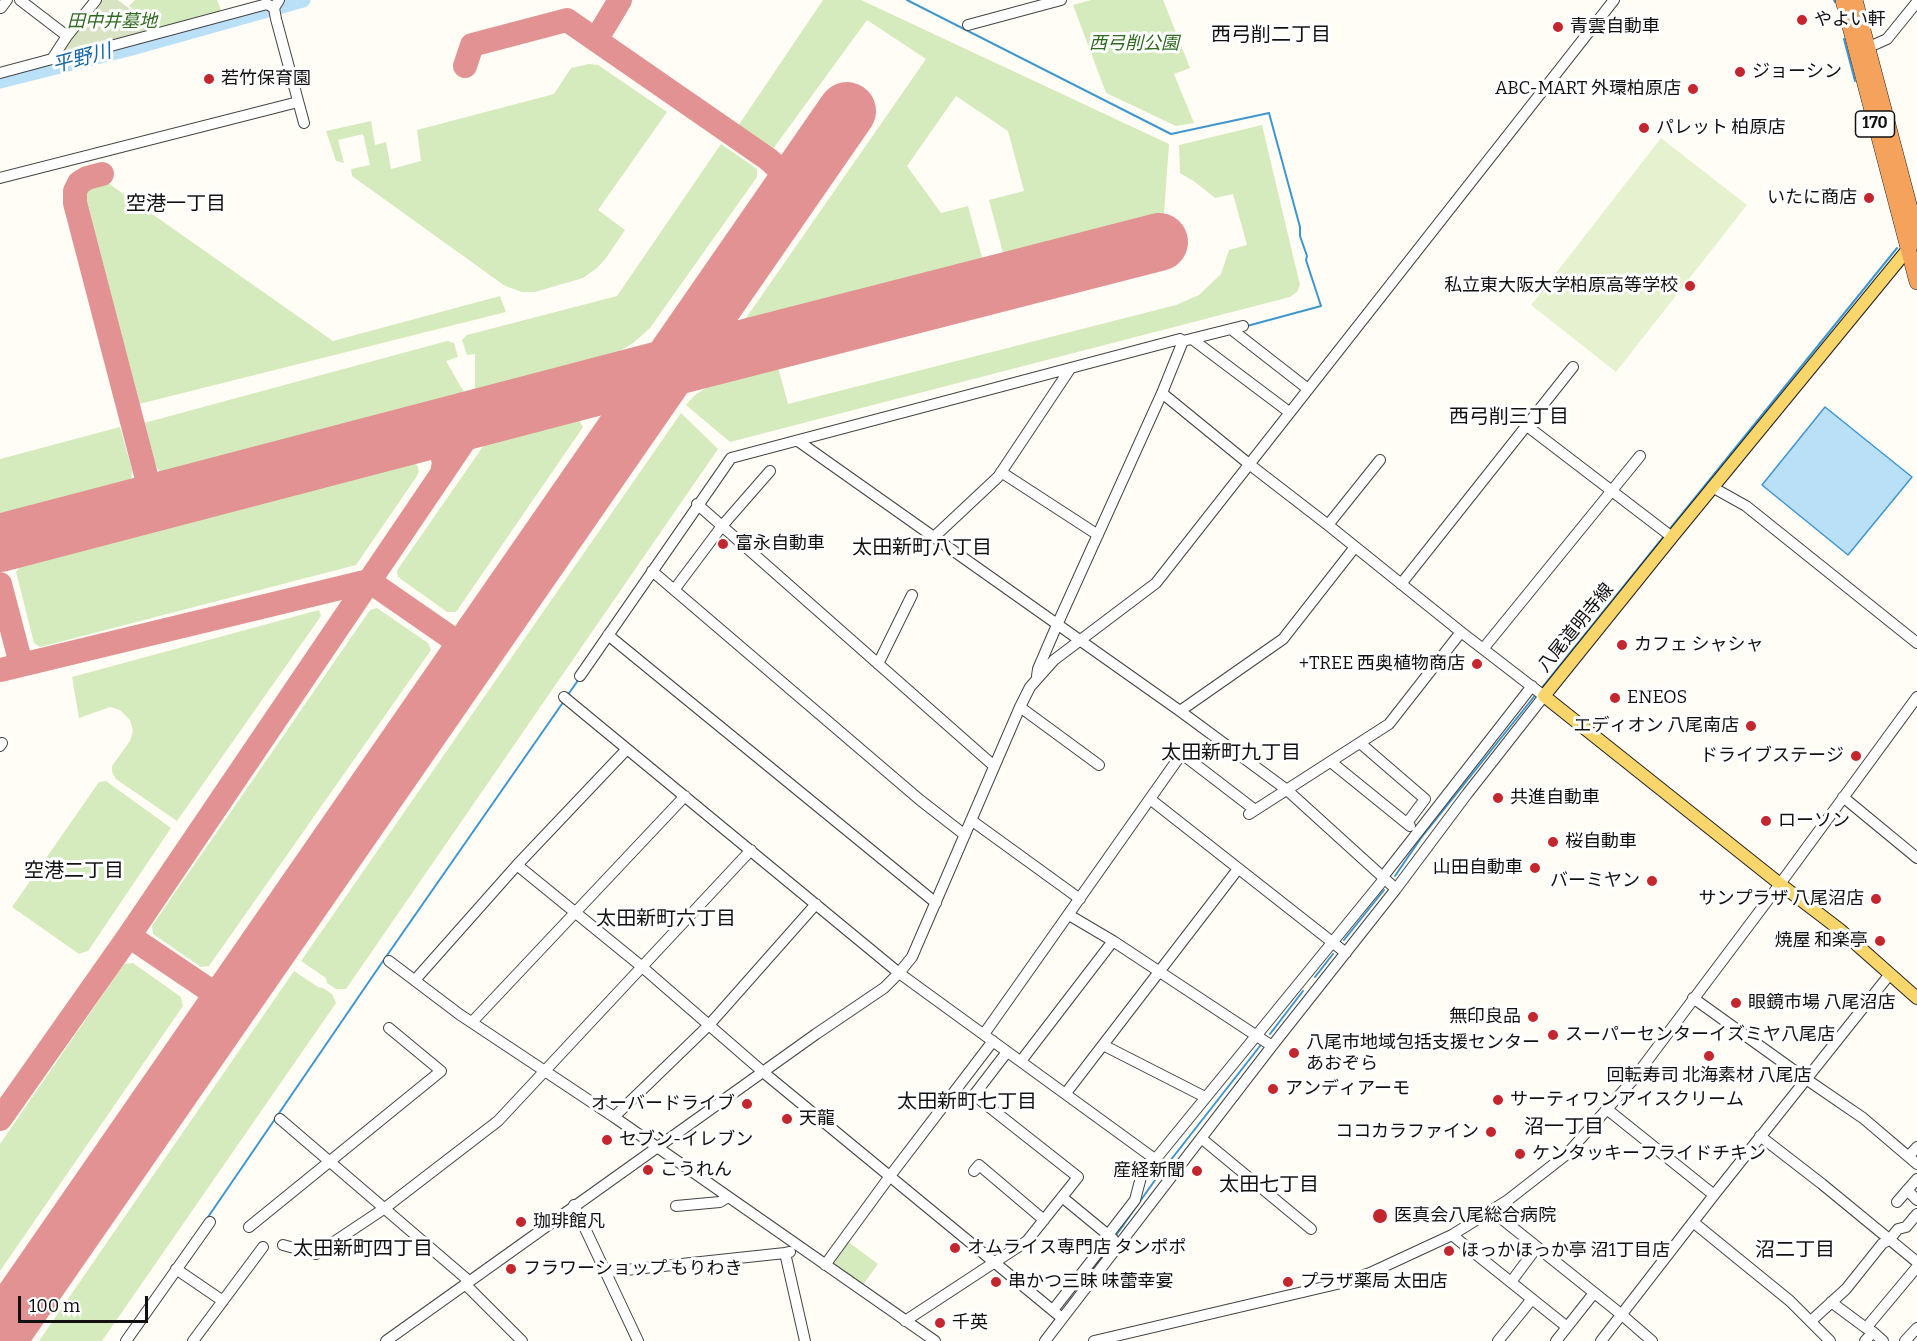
<!DOCTYPE html>
<html>
<head>
<meta charset="utf-8">
<style>
  body { margin:0 }
  #map { position:relative; width:1917px; height:1341px; overflow:hidden; background:#fffdf5; font-family:Bitter,serif }
  canvas { display:block }
  .scale { position:absolute; left:18px; top:1296px; width:130px; height:27px; box-sizing:border-box; border:3px solid #111; border-top:0; padding-left:8px; font-size:18px; line-height:21px; white-space:nowrap; color:#111; -webkit-text-stroke:4px #fff; paint-order:stroke }
</style>
</head>
<body>
<div id="map">
<canvas width="1917" height="1341"></canvas>
<div class="scale">100 m</div>
</div>
<script>
const ctx = document.querySelector('canvas').getContext('2d');
ctx.lineJoin = 'round';
function paint(path, color) {
  ctx.fillStyle = color;
  ctx.fill(path, 'evenodd');
}
function toPath(rows) {
  const path = new Path2D();
  for (const r of rows) {
    path.moveTo(r[0], r[1]);
    for (let i = 2; i < r.length; i += 2) path.lineTo(r[i], r[i + 1]);
  }
  return path;
}
function trace(path, color, width, dash) {
  ctx.strokeStyle = color;
  ctx.lineWidth = width;
  ctx.lineCap = dash ? 'butt' : 'round';
  ctx.setLineDash(dash || []);
  ctx.stroke(path);
}
function label(font, color, halo, rows, align = 'center') {
  ctx.font = font + ' Bitter,"Noto Sans JP",serif';
  ctx.lineWidth = 6;
  ctx.setLineDash([]);
  ctx.textBaseline = 'middle';
  ctx.strokeStyle = halo;
  ctx.fillStyle = color;
  for (const [text, x, y, turn = 0] of rows) {
    ctx.save();
    ctx.translate(x, y);
    ctx.rotate((+turn || 0) * Math.PI / 180);
    ctx.textAlign = isNaN(turn) ? turn : align;
    if (halo) ctx.strokeText(text, 0, 0);
    ctx.fillText(text, 0, 0);
    ctx.restore();
  }
}
const green = toPath([
  [135,0,217,0,222,13,162,29,155,26,129,6],
  [823,0,861,0,1169,144,1164,213,1003,253,989,200,1024,191,1008,131,956,96,907,166,941,213,968,206,983,261,744,321,926,59,867,20,773,149,738,126],
  [1091,0,1163,0,1190,68,1174,74,1194,123,1176,126,1106,93,1073,5],
  [589,64,598,65,667,112,598,210,625,230,606,258,597,268,583,278,535,292,522,292,505,286,352,176,351,169,370,165,363,134,338,140,344,163,336,161,326,131,371,121,375,145,386,142,391,169,421,161,417,130,554,94,571,68],
  [1262,125,1300,285,1297,292,1290,297,730,442,686,405,695,395,711,385,778,367,788,404,1176,305,1199,295,1221,274,1229,250,1247,245,1233,194,1215,198,1195,182,1180,173,1179,145],
  [721,144,757,169,757,177,650,328,633,343,615,354,475,393,475,354,467,355,462,340,467,335,617,296],
  [108,183,333,341,500,296,506,312,139,404,85,200,87,192,92,187],
  [447,341,454,343,458,357,446,361,465,394,175,473,161,474,153,461,144,423],
  [681,413,718,449,346,989,336,989,327,983,326,978,301,961],
  [579,420,583,427,579,433,456,612,447,612,398,577,397,571,400,566,484,445],
  [120,427,132,470,131,481,124,485,0,515,0,459],
  [413,463,417,465,419,471,417,476,356,565,40,647,34,643,16,572,21,565],
  [377,608,428,643,431,650,209,966,201,967,153,934,152,926,370,610],
  [319,610,321,616,177,821,116,779,112,772,112,766,130,741,133,731,130,720,120,710,110,707,79,718,72,677],
  [106,781,171,828,88,951,79,954,12,907,99,782],
  [133,963,181,997,183,1006,0,1271,0,1144,124,964],
  [294,971,318,987,323,988,332,994,336,1003,102,1341,39,1341],
  [847,1241,878,1264,863,1285,832,1262]
]);
const cemetery = toPath([
  [102,0,118,0,153,26,148,34,64,55,61,52]
]);
const pitch = toPath([
  [1661,138,1747,205,1616,372,1531,305]
]);
const water = toPath([
  [1825,407,1912,477,1848,555,1762,485,1825,407]
]);
const stream = toPath([
  [907,0,1171,134,1269,113,1300,227,1300,236,1307,256,1306,260,1321,306,1247,326],
  [1834,0,1835,2],
  [1844,39,1855,81],
  [1669,530,1897,248],
  [1541,689,1665,535],
  [567,696,579,679],
  [1395,876,1421,838,1537,693],
  [1344,940,1384,890],
  [1315,977,1333,954],
  [1270,1034,1303,991],
  [1170,1161,1260,1046],
  [206,1220,381,964,564,701],
  [1117,1234,1160,1173]
]);
const river = toPath([
  [0,81,132,48,303,0]
]);
const taxiway = toPath([
  [596,40,620,0],
  [465,66,472,45,567,20,768,159,777,167,782,178,783,203],
  [102,174,87,178,79,183,75,191,75,203,153,502],
  [413,434,432,443,441,451,444,462,442,474],
  [0,584,21,664],
  [0,670,369,581,473,653],
  [129,936,230,1004],
  [0,1119,129,936,481,416]
]);
const runway = toPath([
  [0,543,668,368,1159,242],
  [0,1335,847,111]
]);
const minor = toPath([
  [20,0,67,36],
  [279,0,274,8,276,19,304,123],
  [1,8,7,0],
  [968,25,1061,0],
  [1867,48,1887,39,1917,2],
  [52,59,67,36,96,0],
  [0,73,52,59,66,58,267,4,274,8],
  [0,178,298,102],
  [1231,329,1308,389],
  [1192,339,1289,412],
  [1527,426,1672,537],
  [798,441,1180,711,1287,790,1396,889],
  [1001,472,1098,535],
  [1712,487,1746,506,1917,643],
  [697,504,994,766],
  [1328,525,1380,460],
  [934,537,998,477,1070,369],
  [652,571,920,800,965,835],
  [1401,584,1573,367],
  [674,590,722,526,770,471],
  [608,635,936,903],
  [1483,649,1640,456],
  [878,664,912,595],
  [580,676,731,458,1180,339,1183,341,1243,326],
  [1037,676,1038,669,1057,625,1162,393,1183,341],
  [564,697,899,973,1174,1173],
  [1020,707,1099,765],
  [1180,711,1283,639,1355,547],
  [1360,743,1425,799,1407,823],
  [0,746,2,743],
  [1182,754,1255,810],
  [1331,762,1410,826],
  [1843,797,1917,858],
  [1150,799,1346,953],
  [1249,814,1389,724,1461,632],
  [971,820,1080,899],
  [517,865,641,966,763,1072,1062,1318],
  [1382,878,1532,686],
  [1069,915,1113,941,1272,1046],
  [389,961,459,1014,614,1117,935,1341],
  [415,980,517,865,627,749],
  [1693,998,1806,1079,1863,1118,1917,1164],
  [472,1022,685,796],
  [984,1034,1185,749],
  [1103,1045,1205,1097],
  [1021,1061,1113,941],
  [1066,1093,1238,869],
  [1608,1110,1714,1195],
  [614,1117,709,1025,816,904],
  [280,1119,469,1281],
  [1760,1136,1822,1184,1917,1262],
  [1201,1138,1311,1229],
  [1909,1156,1917,1147],
  [974,1171,979,1165,1044,1220],
  [1907,1190,1917,1200],
  [1062,1197,1113,1239],
  [1897,1202,1917,1179],
  [574,1205,638,1341],
  [676,1206,720,1202,728,1197],
  [1492,1211,1622,1315,1652,1341],
  [1693,1222,1790,1301,1830,1341],
  [249,1227,441,1071,389,1028],
  [1108,1235,1135,1200,1141,1177,1384,879],
  [1452,1235,1532,1299,1498,1341],
  [283,1245,316,1254,385,1208,498,1121,751,850],
  [790,1252,785,1253,805,1341],
  [825,1265,890,1176,993,1041],
  [176,1269,223,1301],
  [607,1272,785,1253],
  [1511,1282,1537,1247],
  [465,1284,522,1341],
  [1532,1299,1567,1327],
  [1831,1302,1866,1328],
  [1053,1310,1110,1237],
  [905,1321,1027,1241,1078,1177,974,1095,1007,1052],
  [1811,1321,1846,1289,1882,1244,1890,1239,1898,1229,1906,1227,1917,1214],
  [1873,1332,1883,1341],
  [126,1341,210,1222],
  [193,1341,263,1247],
  [386,1341,816,1034,884,988,899,973,912,957,1020,707,1030,687,1054,660,1156,583,1614,0],
  [1045,1341,1272,1046,1396,889,1467,794,1544,696,1461,632,1328,525,1249,464,1162,393],
  [1094,1341,1337,1284,1370,1273,1452,1235,1508,1200,1567,1154,1632,1081,1780,884,1917,697],
  [1556,1341,1594,1293],
  [1601,1341,1714,1195,1890,974],
  [1865,1341,1873,1332,1866,1328,1917,1267],
  [1905,1341,1917,1328]
]);
const major = toPath([
  [1913,243,1672,537,1544,696,1780,884,1839,929,1917,998]
]);
const highway = toPath([
  [1843,0,1917,282],
  [1855,0,1910,208,1916,242]
]);
const markers = [
  [1802,20,6,"#c4262e"],
  [1558,27,6,"#c4262e"],
  [1740,72,6,"#c4262e"],
  [209,79,6,"#c4262e"],
  [1693,89,6,"#c4262e"],
  [1644,128,6,"#c4262e"],
  [1869,198,6,"#c4262e"],
  [1690,286,6,"#c4262e"],
  [723,544,6,"#c4262e"],
  [1622,645,6,"#c4262e"],
  [1477,664,6,"#c4262e"],
  [1615,698,6,"#c4262e"],
  [1751,726,6,"#c4262e"],
  [1856,756,6,"#c4262e"],
  [1498,798,6,"#c4262e"],
  [1766,821,6,"#c4262e"],
  [1553,842,6,"#c4262e"],
  [1535,868,6,"#c4262e"],
  [1652,881,6,"#c4262e"],
  [1876,899,6,"#c4262e"],
  [1880,941,6,"#c4262e"],
  [1736,1003,6,"#c4262e"],
  [1533,1017,6,"#c4262e"],
  [1553,1035,6,"#c4262e"],
  [1294,1053,6,"#c4262e"],
  [1709,1056,6,"#c4262e"],
  [1273,1089,6,"#c4262e"],
  [1498,1100,6,"#c4262e"],
  [747,1104,6,"#c4262e"],
  [787,1119,6,"#c4262e"],
  [1491,1132,6,"#c4262e"],
  [607,1140,6,"#c4262e"],
  [1520,1154,6,"#c4262e"],
  [648,1170,6,"#c4262e"],
  [1197,1171,6,"#c4262e"],
  [1380,1216,8,"#c4262e"],
  [521,1222,6,"#c4262e"],
  [955,1248,6,"#c4262e"],
  [1449,1251,6,"#c4262e"],
  [511,1269,6,"#c4262e"],
  [996,1282,6,"#c4262e"],
  [1288,1282,6,"#c4262e"],
  [940,1323,6,"#c4262e"]
];
const shields = [
  [1875,124,39]
];
const shieldNames = [
  ["170",1875,124]
];
const poiNames = [
  ["やよい軒",1814,20],
  ["青雲自動車",1570,27],
  ["ジョーシン",1752,72],
  ["若竹保育園",221,79],
  ["ABC-MART 外環柏原店",1681,89,"right"],
  ["パレット 柏原店",1656,128],
  ["いたに商店",1857,198,"right"],
  ["私立東大阪大学柏原高等学校",1678,286,"right"],
  ["富永自動車",735,544],
  ["カフェ シャシャ",1634,645],
  ["+TREE 西奥植物商店",1465,664,"right"],
  ["ENEOS",1627,698],
  ["エディオン 八尾南店",1739,726,"right"],
  ["ドライブステージ",1844,756,"right"],
  ["共進自動車",1510,798],
  ["ローソン",1778,821],
  ["桜自動車",1565,842],
  ["山田自動車",1523,868,"right"],
  ["バーミヤン",1640,881,"right"],
  ["サンプラザ 八尾沼店",1864,899,"right"],
  ["焼屋 和楽亭",1868,941,"right"],
  ["眼鏡市場 八尾沼店",1748,1003],
  ["無印良品",1521,1017,"right"],
  ["スーパーセンターイズミヤ八尾店",1565,1035],
  ["八尾市地域包括支援センター",1306,1043],
  ["あおぞら",1306,1064],
  ["回転寿司 北海素材 八尾店",1709,1076,"center"],
  ["アンディアーモ",1285,1089],
  ["サーティワンアイスクリーム",1510,1100],
  ["オーバードライブ",735,1104,"right"],
  ["天龍",799,1119],
  ["ココカラファイン",1479,1132,"right"],
  ["セブン-イレブン",619,1140],
  ["ケンタッキーフライドチキン",1532,1154],
  ["こうれん",660,1170],
  ["産経新聞",1185,1171,"right"],
  ["医真会八尾総合病院",1394,1216],
  ["珈琲館凡",533,1222],
  ["オムライス専門店 タンポポ",967,1248],
  ["ほっかほっか亭 沼1丁目店",1461,1251],
  ["フラワーショップ もりわき",523,1269],
  ["串かつ三昧 味蕾幸宴",1008,1282],
  ["プラザ薬局 太田店",1300,1282],
  ["千英",952,1323]
];
const parkNames = [
  ["田中井墓地",112,22],
  ["西弓削公園",1134,44]
];
const streetNames = [
  ["八尾道明寺線",1576,628,-51]
];
const neighbourhoodNames = [
  ["西弓削二丁目",1271,35],
  ["空港一丁目",176,204],
  ["西弓削三丁目",1509,417],
  ["太田新町八丁目",922,548],
  ["太田新町九丁目",1231,753],
  ["空港二丁目",74,871],
  ["太田新町六丁目",666,919],
  ["太田新町七丁目",967,1102],
  ["沼一丁目",1564,1127],
  ["太田七丁目",1269,1185],
  ["太田新町四丁目",363,1249],
  ["沼二丁目",1795,1250]
];
const waterNames = [
  ["平野川",82,59,-15]
];
paint(green, '#d5ebbd');
paint(cemetery, '#d9e3c4');
paint(pitch, '#e6f2cf');
paint(water, '#b9e0f7');
trace(water, '#3f96cf', 1.5);
trace(stream, '#3f96cf', 2);
trace(river, '#b9e0f7', 15);
trace(taxiway, '#e29292', 24);
trace(runway, '#e29292', 58);
trace(minor, '#444', 12);
trace(major, '#222', 14);
trace(highway, '#222', 16);
trace(minor, '#fff', 10);
trace(major, '#f9d66b', 12);
trace(highway, '#f5a25d', 15);
for (const [x, y, r, color] of markers) {
  const dot = new Path2D();
  dot.arc(x, y, r, 0, 2 * Math.PI);
  ctx.fillStyle = color;
  ctx.fill(dot);
  trace(dot, '#fff', 2);
}
for (const [x, y, w] of shields) {
  const box = new Path2D();
  box.roundRect(x - w / 2, y - 13, w, 26, 4.5);
  ctx.fillStyle = '#fff';
  ctx.fill(box);
  trace(box, '#111', 1.5);
}
label('bold 16px', '#111', null, shieldNames);
label('18px', '#111', '#fff', poiNames, 'left');
label('italic 18px', '#2f6b1f', '#fff', parkNames);
label('18px', '#111', '#fff', streetNames);
label('20px', '#111', '#fff', neighbourhoodNames);
label('italic 20px', '#1768a6', '#fff', waterNames);
</script>
</body>
</html>
